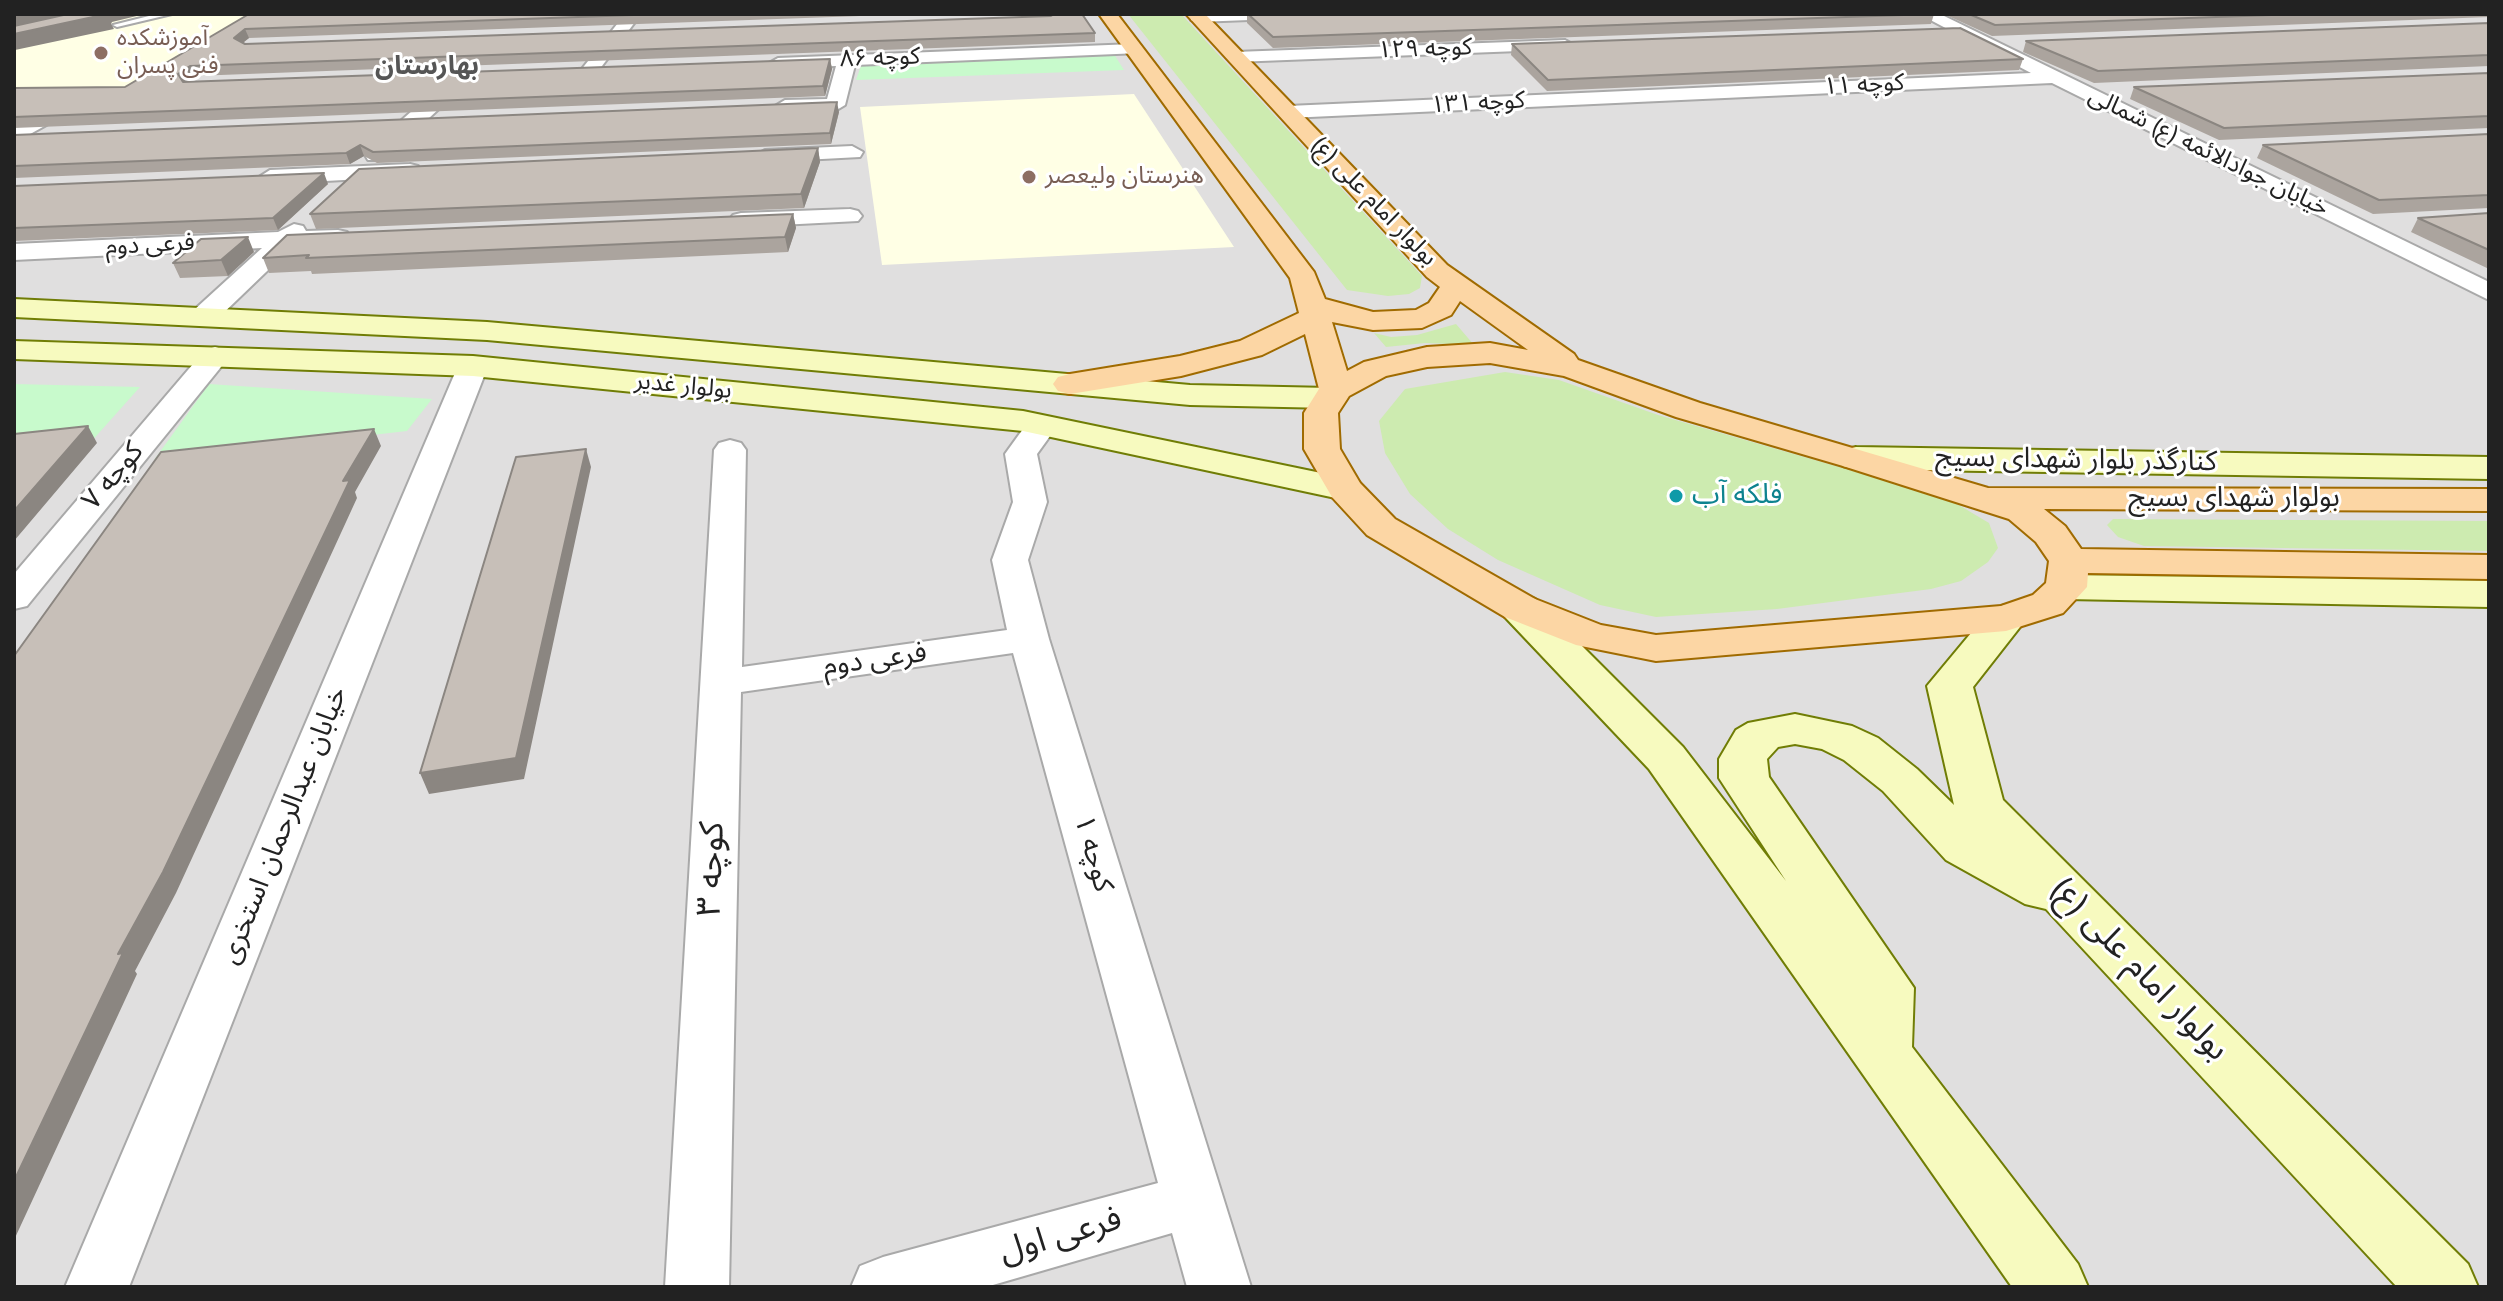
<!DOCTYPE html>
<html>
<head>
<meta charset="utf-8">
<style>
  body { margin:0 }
  #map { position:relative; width:2503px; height:1301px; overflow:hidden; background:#f2efe9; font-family:"Nunito Sans",sans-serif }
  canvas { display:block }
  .frame { position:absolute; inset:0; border:16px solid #222; pointer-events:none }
</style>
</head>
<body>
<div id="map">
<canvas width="2503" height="1301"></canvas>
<div class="frame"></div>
</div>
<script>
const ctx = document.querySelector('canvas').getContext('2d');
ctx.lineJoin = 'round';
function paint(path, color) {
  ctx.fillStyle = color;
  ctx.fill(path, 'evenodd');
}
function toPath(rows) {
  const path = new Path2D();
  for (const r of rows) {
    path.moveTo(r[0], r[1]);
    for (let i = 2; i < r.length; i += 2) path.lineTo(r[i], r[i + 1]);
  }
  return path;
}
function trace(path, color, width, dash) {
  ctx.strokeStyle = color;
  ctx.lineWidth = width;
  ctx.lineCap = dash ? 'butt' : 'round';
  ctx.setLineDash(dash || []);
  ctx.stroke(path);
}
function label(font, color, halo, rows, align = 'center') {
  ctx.font = font + ' "Nunito Sans","Noto Sans Arabic",sans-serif';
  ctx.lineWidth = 6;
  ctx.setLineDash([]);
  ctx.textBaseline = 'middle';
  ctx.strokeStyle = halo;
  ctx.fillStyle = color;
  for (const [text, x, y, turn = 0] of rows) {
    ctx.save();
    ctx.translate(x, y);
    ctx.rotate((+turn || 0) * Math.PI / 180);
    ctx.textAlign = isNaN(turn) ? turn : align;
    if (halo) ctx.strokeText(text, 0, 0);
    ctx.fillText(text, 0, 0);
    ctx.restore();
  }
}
const residential = toPath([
  [14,14,2489,14,2489,1287,14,1287]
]);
const education = toPath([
  [14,14,252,14,119,96,14,92],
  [1134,94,1234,247,882,265,860,107]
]);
const grass = toPath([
  [1128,14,1181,14,1422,276,1420,288,1409,294,1388,296,1347,290],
  [1456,324,1474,345,1425,343,1386,347,1374,333,1391,337,1417,335],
  [1505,372,1559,380,1658,415,1947,498,1989,523,1998,548,1988,562,1961,581,1931,589,1777,609,1656,617,1600,605,1498,560,1448,529,1410,494,1385,453,1379,421,1405,389],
  [2113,519,2489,521,2489,551,2144,546,2118,537,2107,525]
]);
const park = toPath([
  [1114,54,1124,70,856,80,862,63],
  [14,384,140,387,90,443,14,448],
  [209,384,432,399,407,431,154,460]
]);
const lane = toPath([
  [157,14,172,14,117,27,113,25,157,14]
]);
const street = toPath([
  [625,14,641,14,596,74,584,74,581,70,625,14],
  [1191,14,1283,14,1275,19,1197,22,1191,20,1191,14],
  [1919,14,1940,14,2489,282,2489,300,2052,83,1288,118,1278,112,1288,106,2031,73,1919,14],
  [1565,40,1574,45,1571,49,1235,62,1226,57,1235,52,1565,40],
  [1134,44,1140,45,1143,49,1140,53,855,65,845,105,835,111,785,112,775,106,785,100,827,99,836,66,778,68,769,63,778,58,1134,44],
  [465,68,474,74,472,78,384,160,368,160,365,155,368,150,458,70,465,68],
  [43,113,53,119,50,123,14,143,14,128,43,113],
  [852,146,863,152,860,157,765,162,754,156,765,150,852,146],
  [410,164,418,166,421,171,418,176,270,184,259,177,270,170,410,164],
  [850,209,858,211,862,216,858,221,741,227,733,225,729,220,733,215,741,213,850,209],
  [294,224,303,226,306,231,338,230,347,232,350,237,347,242,338,244,292,247,214,322,204,324,194,322,190,316,194,310,262,248,14,260,14,244,278,232,294,224],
  [215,347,225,350,229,356,225,362,27,606,14,609,14,574,205,350,215,347],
  [473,357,483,360,488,366,129,1287,65,1287,458,366,463,360,473,357],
  [1042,416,1053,418,1058,425,1037,454,1047,502,1028,560,1049,639,1251,1287,1187,1287,1172,1233,986,1287,851,1287,860,1266,883,1257,1158,1183,1013,653,741,692,729,1287,665,1287,714,450,719,443,730,440,741,443,746,450,742,667,1007,630,992,560,1013,502,1005,454,1031,418,1042,416]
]);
const secondary = toPath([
  [14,299,487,322,1190,385,1330,388,1342,391,1347,398,1342,405,1330,408,1190,405,487,340,14,317,14,299],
  [14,341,473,356,1023,411,1345,478,1358,481,1364,489,1358,497,1345,500,1023,431,473,376,14,359,14,341],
  [1856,447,2489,457,2489,479,1856,469,1843,466,1838,458,1843,450,1856,447],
  [2066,575,2489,581,2489,607,2066,599,2051,596,2045,587,2051,578,2066,575],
  [1520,595,1535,599,1683,747,1786,881,1719,778,1719,759,1736,730,1748,723,1795,714,1852,726,1878,738,1917,769,1954,805,1927,686,1991,609,2006,605,2021,609,2027,618,1973,687,2003,800,2468,1264,2478,1287,2397,1287,2046,909,2025,904,1946,860,1883,791,1844,760,1822,749,1795,744,1778,747,1767,759,1769,777,1914,988,1912,1047,2078,1264,2088,1287,2012,1287,1649,769,1505,617,1499,608,1505,599,1520,595]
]);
const primary = toPath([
  [1099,14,1117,14,1314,272,1325,299,1373,312,1416,310,1429,303,1440,287,1427,277,1186,14,1205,14,1447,265,1574,354,1578,360,1700,403,1988,488,2489,489,2489,511,2044,509,2065,526,2081,549,2489,555,2489,579,2088,573,2087,587,2063,613,2006,631,1656,661,1576,645,1505,617,1367,535,1332,497,1304,449,1304,413,1319,389,1305,334,1262,355,1181,376,1070,394,1058,391,1053,384,1058,377,1070,374,1180,356,1240,341,1299,313,1290,278,1099,14],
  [1460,301,1528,350,1490,343,1427,347,1364,362,1347,371,1332,322,1373,330,1422,328,1451,315,1460,301],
  [1490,363,1564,376,1676,417,1843,466,2009,519,2036,542,2049,561,2046,583,2033,595,2001,606,1656,635,1601,625,1535,599,1395,519,1360,483,1340,449,1338,413,1349,396,1386,376,1427,367,1490,363]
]);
const wall = toPath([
  [249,14,916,14,249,38,243,43,245,44,1095,33,1095,42,194,76,186,82,830,59,832,69,825,96,14,128,14,88,125,87],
  [1247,14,1934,14,1931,24,1273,48,1247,23],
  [1944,14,2489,14,2489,17,1992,36],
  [2489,23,2489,66,2094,83,2023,52,2026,41],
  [1512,44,2023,59,2019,70,1547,91,1511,55],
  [2489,73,2489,128,2219,140,2130,99,2134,87],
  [839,112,831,144,377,163,364,156,350,164,14,178,14,135],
  [2489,134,2489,208,2373,214,2257,158,2263,145],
  [818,148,820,162,804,208,316,229,310,214],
  [328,184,278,230,14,241,14,186],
  [2489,213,2489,269,2411,232,2418,218],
  [793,214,796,228,788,252,312,274,311,271,269,273,263,258],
  [254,252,228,276,180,278,173,263]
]);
const shadedWall = toPath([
  [14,14,94,14,14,30],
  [105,14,145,14,112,22,111,24,114,29,15,50,14,47,14,34],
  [245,29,249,38,237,47,234,38],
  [830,59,832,69,825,96,823,86],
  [190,66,194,76,182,84,178,74],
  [837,102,839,112,831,144,830,133],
  [360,145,364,156,350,164,346,153],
  [818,148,820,162,804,208,801,194],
  [324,173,328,184,278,230,273,218],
  [793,214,796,228,788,252,785,237],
  [248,237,254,252,228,276,221,260],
  [88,426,97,443,14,541,14,511],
  [374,429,381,446,355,492,357,498,176,893,135,971,137,974,14,1240,14,1181,118,954,343,481],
  [586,449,591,467,524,779,429,794,420,773]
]);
const building = toPath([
  [68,14,107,14,14,34,14,26,68,14],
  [249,14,661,14,245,29,234,38,245,44,1051,16,1054,14,1082,14,1095,33,190,66,178,74,183,82,830,59,823,86,14,117,14,88,125,87,249,14],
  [1248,14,1932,14,1273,37,1248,14],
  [1969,14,2299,14,1995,25,1969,14],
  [2489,23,2489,55,2098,71,2026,41,2489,23],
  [1960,28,2023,59,1548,80,1512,44,1960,28],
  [2489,73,2489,116,2224,128,2134,87,2489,73],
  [837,102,830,133,373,152,360,145,346,153,14,166,14,135,837,102],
  [2489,134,2489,195,2379,200,2263,145,2489,134],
  [818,148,801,194,310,214,359,169,818,148],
  [324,173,273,218,14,228,14,186,324,173],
  [2489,213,2489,250,2418,218,2489,213],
  [793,214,785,237,306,258,309,255,263,258,287,235,793,214],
  [248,237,221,260,173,263,201,239,248,237],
  [88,426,14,511,14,434,88,426],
  [374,429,343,481,350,480,163,872,118,954,123,953,14,1181,14,656,161,452,374,429],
  [586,449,516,758,420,773,516,457,586,449]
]);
const markers = [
  [101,53,8,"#8d6e63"],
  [1029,177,8,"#8d6e63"],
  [1676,496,8,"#0f9aa8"]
];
const farEducationnames = [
  ["آموزشکده",117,39],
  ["فنی پسران",117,67],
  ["هنرستان ولیعصر",1045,177]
];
const farStreetnames = [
  ["کوچه ۱۲۹",1425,50,-2],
  ["کوچه ۸۶",880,59,-2],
  ["کوچه ۱۱",1864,86,-3],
  ["کوچه ۱۳۱",1478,104,-3],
  ["خیابان جوادالائمه (ع) شمالی",2208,153,26],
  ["بولوار امام علی (ع)",1373,202,46],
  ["فرعی دوم",150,246,-3],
  ["بولوار غدیر",683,387,6]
];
const farNeighbourhoodnames = [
  ["بهارستان",427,68]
];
const streetNames = [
  ["کنارگذر بلوار شهدای بسیج",2076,461,1],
  ["کوچه ۷",114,477,-50],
  ["بولوار شهدای بسیج",2234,499],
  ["فرعی دوم",875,661,-8],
  ["خیابان عبدالرحمان استخری",285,826,-68],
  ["کوچه ۱",1092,854,74]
];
const cultureNames = [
  ["فلکه آب",1692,496]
];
const nearStreetnames = [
  ["کوچه ۳",713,869,-88],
  ["بولوار امام علی (ع)",2138,970,46],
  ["فرعی اول",1061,1237,-16]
];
paint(residential, '#e0dfdf');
paint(education, '#ffffe5');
paint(grass, '#cdebb0');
paint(park, '#c8facc');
trace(lane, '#a9a9a9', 4);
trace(street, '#a9a9a9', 4);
trace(secondary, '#707d05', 4);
trace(primary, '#a06b00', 4);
paint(lane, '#fff');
paint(street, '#fff');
paint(secondary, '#f7fabf');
paint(primary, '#fcd6a4');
paint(wall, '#aba49e');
paint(shadedWall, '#8b8681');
paint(building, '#c7bfb8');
trace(building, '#8b8681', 2);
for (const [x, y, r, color] of markers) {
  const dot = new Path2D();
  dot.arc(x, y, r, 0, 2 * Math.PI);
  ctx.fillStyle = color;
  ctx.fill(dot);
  trace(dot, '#fff', 3);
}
label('24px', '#785e54', '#fff', farEducationnames, 'left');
label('24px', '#222', '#fff', farStreetnames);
label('bold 26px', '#555', '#fff', farNeighbourhoodnames);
label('28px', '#222', '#fff', streetNames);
label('28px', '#0d838f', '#fff', cultureNames, 'left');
label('34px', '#222', '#fff', nearStreetnames);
</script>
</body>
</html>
